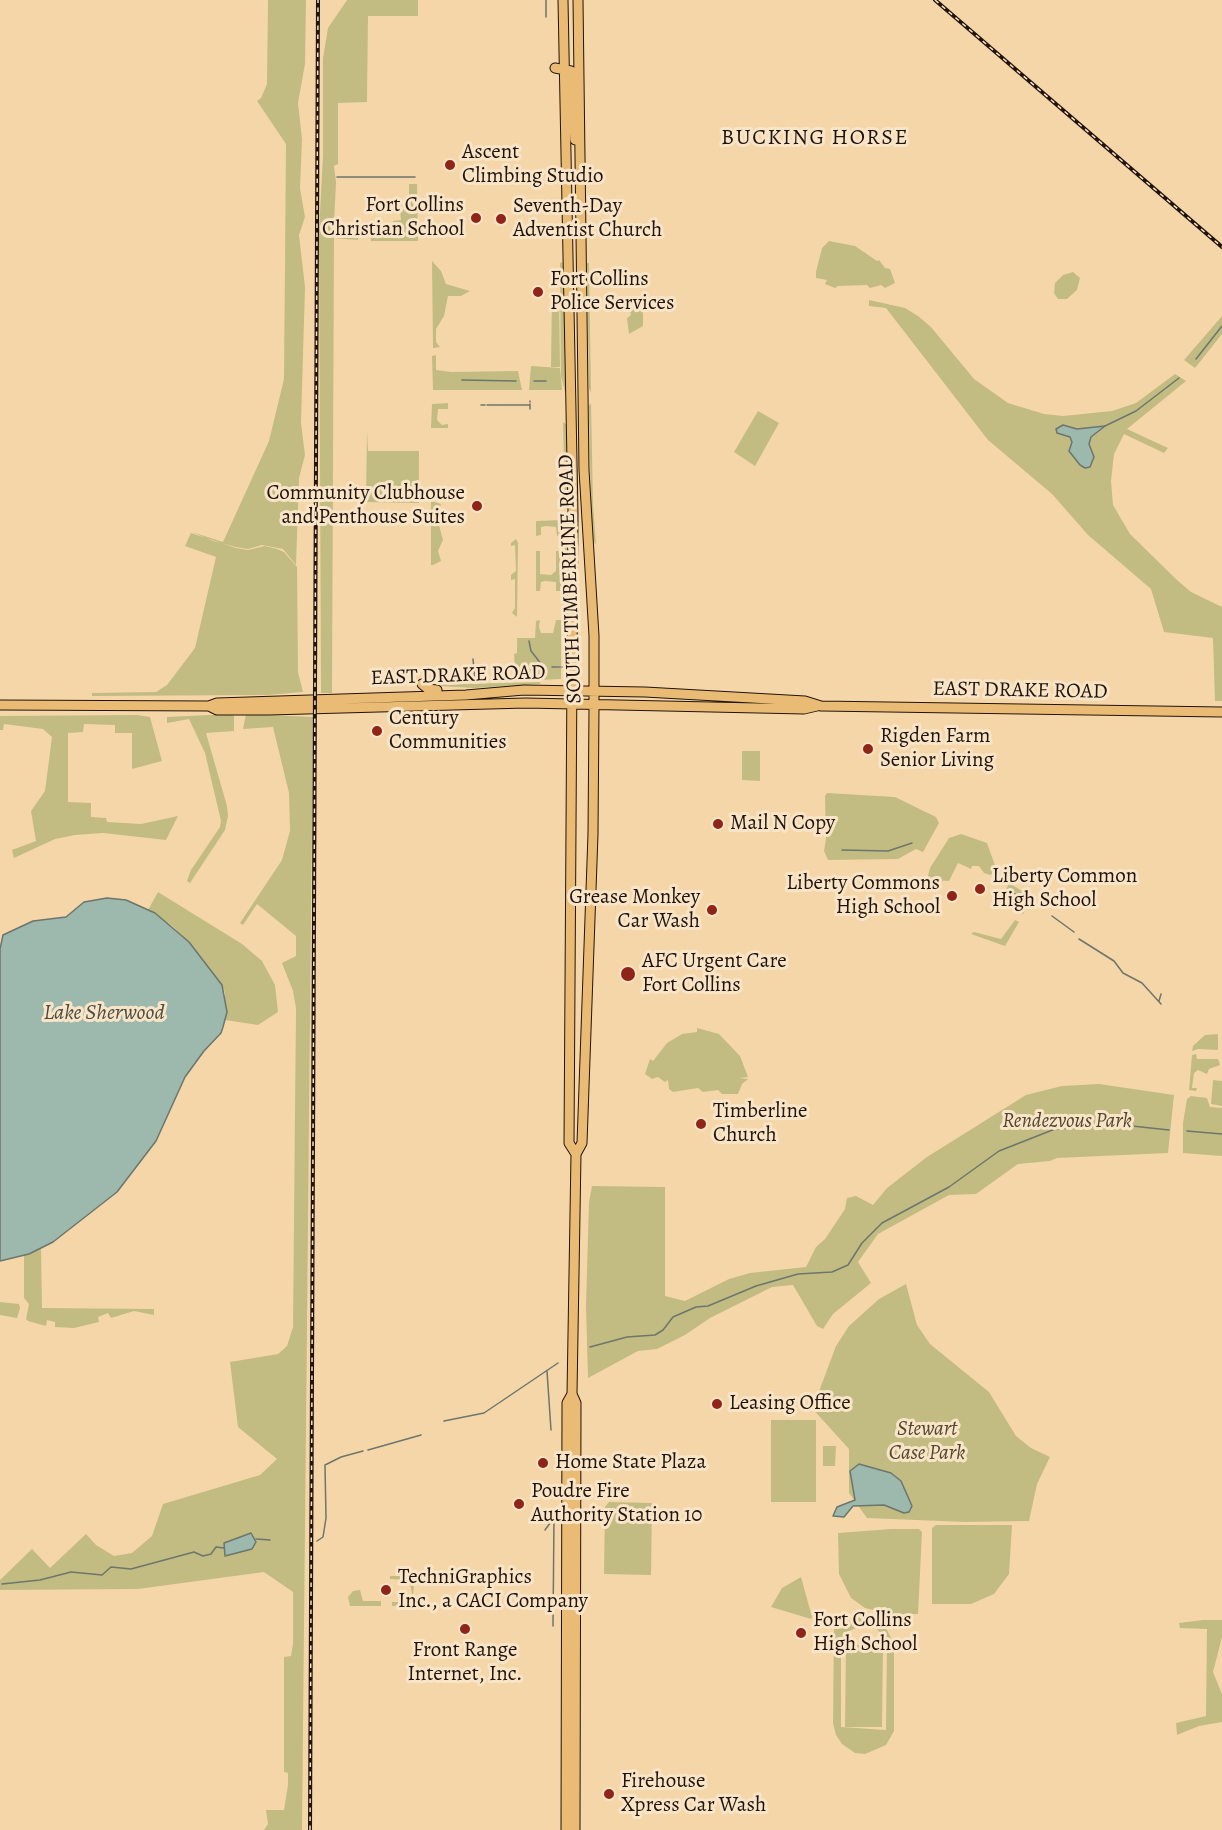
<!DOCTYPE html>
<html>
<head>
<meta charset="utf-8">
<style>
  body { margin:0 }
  canvas { display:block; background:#f5d6a8 }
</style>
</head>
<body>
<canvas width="1222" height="1830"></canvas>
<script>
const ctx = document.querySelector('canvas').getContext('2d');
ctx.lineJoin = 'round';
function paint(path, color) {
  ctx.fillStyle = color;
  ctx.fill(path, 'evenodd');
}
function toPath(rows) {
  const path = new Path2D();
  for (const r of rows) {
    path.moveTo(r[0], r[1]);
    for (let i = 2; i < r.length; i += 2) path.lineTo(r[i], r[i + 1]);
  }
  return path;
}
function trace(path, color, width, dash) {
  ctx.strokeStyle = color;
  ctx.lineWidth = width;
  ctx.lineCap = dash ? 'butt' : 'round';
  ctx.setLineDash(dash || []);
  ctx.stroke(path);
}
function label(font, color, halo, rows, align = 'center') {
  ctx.font = font + ' Alegreya,serif';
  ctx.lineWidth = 6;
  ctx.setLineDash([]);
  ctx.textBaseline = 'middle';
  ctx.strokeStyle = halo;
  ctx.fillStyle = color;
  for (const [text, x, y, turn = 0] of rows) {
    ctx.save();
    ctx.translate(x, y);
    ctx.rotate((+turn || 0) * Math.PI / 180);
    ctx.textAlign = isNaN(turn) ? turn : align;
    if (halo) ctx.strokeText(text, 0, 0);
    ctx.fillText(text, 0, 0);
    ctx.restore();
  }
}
const green = toPath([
  [268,0,306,0,305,64,298,103,302,139,300,188,305,217,299,235,305,287,301,423,305,455,299,478,296,565,283,549,262,545,248,549,236,547,213,541,192,532,223,542,269,441,284,379,286,144,257,101,261,98,267,84],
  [347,0,418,0,418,16,368,16,367,102,338,103,338,164,334,166,336,182,334,223,355,224,355,219,358,219,358,240,334,238,332,693,321,693,319,231,323,156,323,58,328,28],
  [409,184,417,184,418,241,371,241,370,226,373,226,374,234,393,234,393,221,401,220,400,210,409,208],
  [829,241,855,246,877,261,879,260,885,268,890,269,895,283,885,288,881,285,870,288,867,285,838,286,835,288,825,284,827,280,816,278,816,272,822,248],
  [432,261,441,271,446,284,470,291,461,296,448,296,444,316,436,329,436,342,440,347,433,348],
  [564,262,567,390,565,392,561,376,560,263],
  [587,263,589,263,591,393,589,388],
  [1073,272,1080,278,1077,290,1067,299,1058,299,1054,293,1055,283,1063,275],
  [552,294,559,295,560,367,551,367],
  [869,300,905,308,918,316,931,327,974,379,1008,403,1044,414,1063,416,1112,411,1136,403,1175,374,1186,381,1127,429,1168,448,1164,453,1124,434,1114,454,1111,481,1113,505,1130,534,1177,580,1191,592,1222,607,1222,701,1215,701,1213,638,1164,632,1151,589,1088,535,1052,494,988,440,886,308,869,306],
  [638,307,643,307,643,326,629,334,627,318,631,315,630,311],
  [1222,316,1222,334,1195,368,1184,360],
  [436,355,436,370,451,372,518,371,522,390,433,390,432,356],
  [531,366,560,368,562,390,529,390],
  [448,403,448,409,438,409,437,420,442,425,448,424,448,428,431,428,432,404],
  [591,403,593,504,596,545,593,540,591,509,589,406],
  [758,411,779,423,755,466,734,452],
  [563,422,568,426,569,504,565,508],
  [367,430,368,451,419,451,419,503,366,502],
  [431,501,441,504,437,518,443,540,438,551,441,561,433,565,431,565,431,514,434,511,431,511],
  [565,515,569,518,563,665,565,564],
  [562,520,563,536,557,536,556,527,546,526,541,527,541,535,536,536,536,521],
  [191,533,236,548,248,550,265,546,277,549,284,552,297,567,298,672,303,692,267,695,92,696,92,693,156,692,167,685,195,648,216,557,185,546],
  [516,539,518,543,517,617,512,613,515,608,515,579,511,580,511,575,516,571,515,545,511,546,511,543],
  [536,551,540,551,540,574,551,575,556,571,556,551,563,551,563,563,559,564,563,565,562,591,556,591,556,582,545,581,541,582,540,591,536,591],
  [540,620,539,627,541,633,553,633,556,620,561,620,561,666,552,667,561,668,561,679,516,681,514,654,517,653,517,638,535,638,536,621],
  [540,682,540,684,474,688,439,686,433,689,428,685],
  [230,714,234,716,234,731,206,733,227,806,228,816,225,830,190,883,187,881,191,870,220,827,221,821,205,753,189,719,167,723,167,717],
  [246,714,313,717,302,1830,264,1830,268,1824,266,1810,284,1810,288,1785,288,1773,284,1772,284,1657,291,1656,293,1644,293,1592,264,1572,138,1589,0,1590,0,1580,32,1549,50,1568,86,1534,96,1545,114,1556,132,1553,152,1536,163,1504,260,1475,277,1459,238,1427,230,1362,278,1354,287,1346,293,1327,296,1008,293,991,282,963,296,956,296,936,257,904,243,925,240,923,282,860,290,831,289,793,273,727,243,729],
  [137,715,150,717,162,761,132,769,132,733,115,733,115,725,84,724,83,732,68,733,68,802,91,803,91,817,106,818,107,822,141,824,178,816,166,840,103,833,75,835,55,839,14,858,12,850,36,841,31,811,45,791,52,737,43,729,4,724,3,730,0,730,0,716],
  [742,751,760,751,760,781,742,780],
  [827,793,895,797,936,817,939,823,923,852,916,849,898,859,828,860,824,851,826,839,825,796],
  [961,834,987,843,997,871,990,875,984,873,979,866,972,866,971,869,958,863,949,881,927,880,930,868,949,838],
  [1009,883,1032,897,1023,914,1004,904,1003,896],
  [158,892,242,944,262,961,275,985,278,1012,258,1025,225,1020,225,993,222,985,189,942,172,926,148,910],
  [1015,920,1019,922,1005,946,971,934,974,932,1001,939],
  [697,1028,719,1034,740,1056,748,1077,739,1078,748,1079,742,1084,738,1094,722,1094,718,1090,703,1092,698,1088,673,1092,669,1089,668,1080,665,1082,658,1077,652,1079,645,1074,650,1059,653,1061,667,1043,682,1034,697,1032],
  [1218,1034,1218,1050,1198,1049,1192,1051,1193,1046,1205,1035],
  [1196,1054,1197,1059,1218,1059,1220,1065,1209,1069,1207,1074,1198,1070,1194,1073,1192,1088,1197,1088,1196,1091,1189,1090,1192,1055],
  [1213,1080,1222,1081,1222,1106,1211,1104],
  [1099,1084,1174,1095,1168,1153,1057,1158,1050,1161,1018,1164,976,1194,949,1195,878,1234,858,1262,871,1283,833,1314,823,1329,817,1326,793,1285,772,1287,710,1318,685,1335,657,1349,638,1351,588,1378,586,1306,589,1202,592,1186,665,1187,665,1296,685,1301,729,1279,750,1273,806,1267,816,1247,825,1239,845,1209,847,1198,856,1196,873,1205,887,1188,927,1157,1026,1095,1062,1086],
  [1191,1096,1207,1098,1210,1107,1222,1108,1222,1156,1183,1153,1183,1123,1187,1099],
  [41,1248,42,1308,154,1309,154,1315,134,1311,111,1318,108,1313,98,1317,99,1322,74,1328,55,1327,55,1322,47,1320,46,1326,28,1321,26,1319,29,1304,24,1298,24,1255],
  [906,1284,917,1325,930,1344,989,1392,1016,1436,1031,1448,1050,1457,1037,1484,1029,1521,965,1522,867,1518,849,1493,849,1449,810,1406,815,1402,836,1346,849,1326,879,1299],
  [0,1302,19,1304,20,1308,17,1318,0,1315],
  [771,1420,816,1420,816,1502,771,1502],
  [823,1446,836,1446,835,1466,823,1466],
  [609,1502,652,1503,651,1575,604,1574,605,1507],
  [936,1525,1012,1525,1009,1574,994,1594,971,1604,932,1604,932,1528],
  [891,1529,919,1529,922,1532,918,1614,889,1614,865,1608,851,1598,839,1574,838,1533],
  [390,1576,415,1576,412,1604,392,1606,392,1602,409,1602,412,1593,409,1580,390,1579],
  [801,1577,812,1617,811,1619,771,1607,782,1588],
  [360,1590,363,1601,381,1601,381,1606,350,1606,348,1597,353,1591],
  [859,1618,870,1619,885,1626,894,1644,894,1731,886,1745,865,1754,855,1753,842,1744,836,1735,833,1723,834,1626,840,1626,841,1629],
  [863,1625,878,1630,887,1643,886,1730,841,1727,841,1645,847,1632],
  [1203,1620,1222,1620,1222,1637,1213,1672,1222,1694,1222,1722,1199,1726,1177,1735,1176,1723,1206,1716,1207,1629,1180,1628,1179,1623],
  [846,1645,883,1645,882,1727,845,1727]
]);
const water = toPath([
  [1063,425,1077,429,1105,426,1091,437,1089,444,1094,457,1090,467,1085,468,1080,465,1069,451,1072,442,1070,437,1057,433,1056,429,1063,425],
  [1008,891,1024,898,1025,907,1019,909,1009,904,1006,898,1008,891],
  [107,898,126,900,155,913,189,942,222,985,227,1012,223,1027,221,1033,204,1051,185,1077,156,1141,117,1192,53,1242,29,1254,0,1261,0,949,3,935,33,921,66,917,84,902,107,898],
  [859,1464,891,1473,901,1481,912,1506,909,1512,904,1513,884,1505,853,1506,844,1517,833,1516,837,1507,855,1500,850,1471,859,1464],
  [251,1533,256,1542,252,1549,225,1556,224,1543,251,1533]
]);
const stream = toPath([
  [546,0,546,17],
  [337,177,415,177],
  [1196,359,1222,326],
  [462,380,516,381],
  [534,381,546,381],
  [530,401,530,402],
  [530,404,530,409],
  [481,405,485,405],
  [487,405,498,405],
  [499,405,530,405],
  [1105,426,1136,411,1179,378],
  [529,641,531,651,542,665],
  [473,659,475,680,486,680],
  [552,667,561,667],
  [563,667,565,667],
  [491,679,499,679],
  [505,679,513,678],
  [449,681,458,681],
  [464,681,475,680],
  [842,850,888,851,912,843],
  [1052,916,1074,932],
  [1079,939,1114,961,1123,973,1142,983,1161,1004],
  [1159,1001,1161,994],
  [1187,1131,1222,1134],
  [590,1347,627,1337,655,1335,663,1330,673,1317,696,1307,708,1306,756,1286,798,1274,832,1272,848,1265,862,1243,882,1223,949,1187,999,1151,1055,1129,1123,1125,1169,1130],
  [547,1371,551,1430],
  [444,1421,484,1413,558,1363],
  [368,1450,421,1435],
  [545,1530,553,1519],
  [256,1539,270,1540],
  [317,1541,323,1537,326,1518,325,1465,341,1457,363,1451],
  [2,1584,40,1580,71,1572,102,1575,111,1567,131,1569,194,1552,203,1556,211,1554,216,1547,224,1548],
  [553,1626,554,1517]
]);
const major = toPath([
  [563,0,573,512,569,1143,576,1154],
  [555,68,571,71,575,140],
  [422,684,428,689,437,690],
  [0,705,209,706,217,703,466,695,524,690,645,692,805,701,821,706,1222,712],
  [209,706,217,710,269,710,526,703,804,709,817,706],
  [566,1830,567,1403,572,1394],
  [575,1830,576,1403,572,1394,576,1154,582,1143,593,834,594,707,594,636,584,470,578,0]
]);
const rail = toPath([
  [935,0,1222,247],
  [310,1830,318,0]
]);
const markers = [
  [450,165,6,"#8f2418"],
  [476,218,6,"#8f2418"],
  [501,219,6,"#8f2418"],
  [538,292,6,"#8f2418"],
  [477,506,6,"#8f2418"],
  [377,731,6,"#8f2418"],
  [868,749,6,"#8f2418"],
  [718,824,6,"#8f2418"],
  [980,889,6,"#8f2418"],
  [952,896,6,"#8f2418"],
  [712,910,6,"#8f2418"],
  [628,974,8,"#8f2418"],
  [701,1124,6,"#8f2418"],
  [717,1404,6,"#8f2418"],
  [543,1463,6,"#8f2418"],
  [519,1504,6,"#8f2418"],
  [386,1590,6,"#8f2418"],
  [465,1629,6,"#8f2418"],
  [801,1633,6,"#8f2418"],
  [609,1794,6,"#8f2418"]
];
const poiNames = [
  ["Ascent",462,153],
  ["Climbing Studio",462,177],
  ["Fort Collins",464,206,"right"],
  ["Christian School",464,230,"right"],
  ["Seventh-Day",513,207],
  ["Adventist Church",513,231],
  ["Fort Collins",550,280],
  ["Police Services",550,304],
  ["Community Clubhouse",465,494,"right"],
  ["and Penthouse Suites",465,518,"right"],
  ["Century",389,719],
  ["Communities",389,743],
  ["Rigden Farm",880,737],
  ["Senior Living",880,761],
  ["Mail N Copy",730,824],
  ["Liberty Common",992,877],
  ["High School",992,901],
  ["Liberty Commons",940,884,"right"],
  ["High School",940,908,"right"],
  ["Grease Monkey",700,898,"right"],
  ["Car Wash",700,922,"right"],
  ["AFC Urgent Care",642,962],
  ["Fort Collins",642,986],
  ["Timberline",713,1112],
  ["Church",713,1136],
  ["Leasing Office",729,1404],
  ["Home State Plaza",555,1463],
  ["Poudre Fire",531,1492],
  ["Authority Station 10",531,1516],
  ["TechniGraphics",398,1578],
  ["Inc., a CACI Company",398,1602],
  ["Fort Collins",813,1621],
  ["High School",813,1645],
  ["Front Range",465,1651,"center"],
  ["Internet, Inc.",465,1675,"center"],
  ["Firehouse",621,1782],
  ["Xpress Car Wash",621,1806]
];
const streetNames = [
  ["SOUTH TIMBERLINE ROAD",571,579,-92],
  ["EAST DRAKE ROAD",458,676,-2],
  ["EAST DRAKE ROAD",1020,691,1]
];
const parkNames = [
  ["Rendezvous Park",1067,1122],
  ["Stewart",927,1430],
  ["Case Park",927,1454]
];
const neighbourhoodNames = [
  ["BUCKING HORSE",815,139]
];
const waterNames = [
  ["Lake Sherwood",104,1014]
];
paint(green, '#c2bc83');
paint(water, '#9db8ad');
trace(water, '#6c766d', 1.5);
trace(stream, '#6c766d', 1.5);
trace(major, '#22140c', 11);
trace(major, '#eabb74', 9);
trace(rail, '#22140c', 4);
trace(rail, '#f8e4c6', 1.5, [4.5]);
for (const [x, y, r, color] of markers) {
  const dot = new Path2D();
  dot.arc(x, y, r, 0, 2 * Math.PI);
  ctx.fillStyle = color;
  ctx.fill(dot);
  trace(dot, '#f8e4c6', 2);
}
label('21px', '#22140c', '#f8e4c6', poiNames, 'left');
label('21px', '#22140c', '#f8e4c6', streetNames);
label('italic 21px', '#524630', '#f8e4c6', parkNames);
ctx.letterSpacing = '1.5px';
label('22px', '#22140c', '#f8e4c6', neighbourhoodNames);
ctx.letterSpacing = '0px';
label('italic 22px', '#4d4d44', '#f8e4c6', waterNames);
</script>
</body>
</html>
